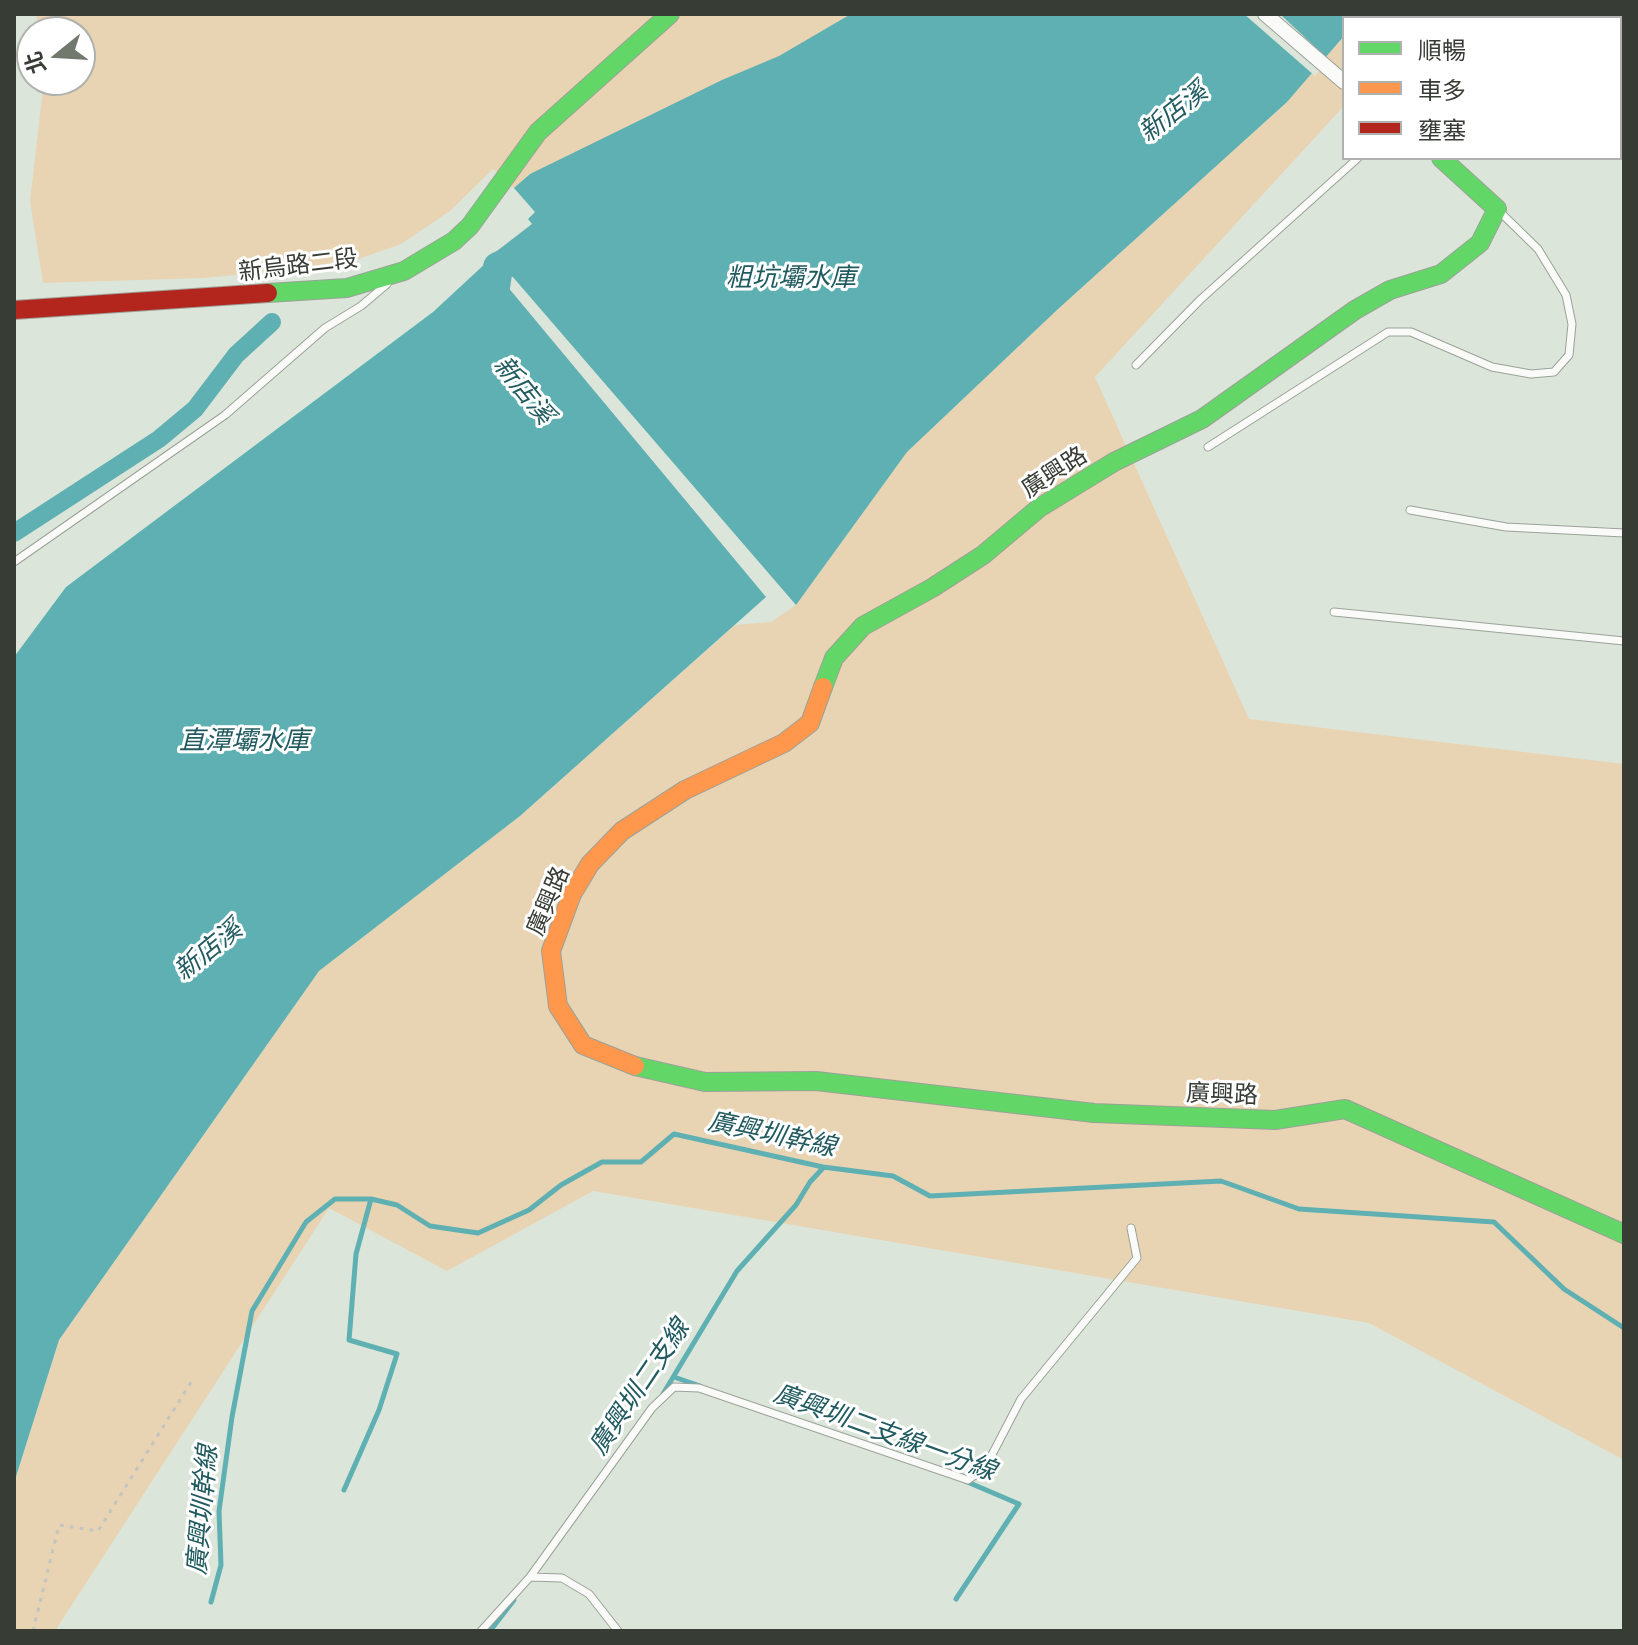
<!DOCTYPE html>
<html>
<head>
<meta charset="utf-8">
<style>
  body { margin:0 }
  #map { position:relative; width:1638px; height:1645px; overflow:hidden; background:#dce5d9; font-family:Commissioner,"Noto Sans TC",sans-serif }
  canvas { display:block }
  .frame { position:absolute; inset:0; border:16px solid #373d34; pointer-events:none }
  .legend { position:absolute; left:1342px; top:16px; width:280px; height:144px; box-sizing:border-box; background:#fff; border:2px solid #afb1ae; margin:0; padding:10px 14px; list-style:none; font-size:24px; color:#373d34 }
  .legend li { display:flex; align-items:center; gap:16px; height:40px }
  .legend b { width:40px; border:2px solid #afb1ae }
  .north { position:absolute; left:16px; top:16px; width:80px; height:80px; box-sizing:border-box; background:#fff; border:2px solid #afb1ae; border-radius:50%; rotate:252deg; font-size:22px; font-weight:700; line-height:32px; text-align:center; color:#373d34 }
  .north::after { content:''; display:block; margin:auto; width:28px; height:36px; background:#71786e; clip-path:polygon(50% 0,100% 100%,50% 72%,0 100%) }
</style>
</head>
<body>
<div id="map">
<canvas width="1638" height="1645"></canvas>
<div class="frame"></div>
<ul class="legend">
<li><b style="height:10px;background:#63d668"></b>順暢</li>
<li><b style="height:10px;background:#ff974d"></b>車多</li>
<li><b style="height:10px;background:#b3261e"></b>壅塞</li>
</ul>
<div class="north">北</div>
</div>
<script>
const ctx = document.querySelector('canvas').getContext('2d');
ctx.lineJoin = 'round';
function paint(path, color) {
  ctx.fillStyle = color;
  ctx.fill(path, 'evenodd');
}
function toPath(rows) {
  const path = new Path2D();
  for (const r of rows) {
    path.moveTo(r[0], r[1]);
    for (let i = 2; i < r.length; i += 2) path.lineTo(r[i], r[i + 1]);
  }
  return path;
}
function trace(path, color, width, dash) {
  ctx.strokeStyle = color;
  ctx.lineWidth = width;
  ctx.lineCap = dash ? 'butt' : 'round';
  ctx.setLineDash(dash || []);
  ctx.stroke(path);
}
function label(font, color, halo, rows, align = 'center') {
  ctx.font = font + ' Commissioner,"Noto Sans TC",sans-serif';
  ctx.lineWidth = 6;
  ctx.setLineDash([]);
  ctx.textBaseline = 'middle';
  ctx.strokeStyle = halo;
  ctx.fillStyle = color;
  for (const [text, x, y, turn = 0] of rows) {
    ctx.save();
    ctx.translate(x, y);
    ctx.rotate((+turn || 0) * Math.PI / 180);
    ctx.textAlign = isNaN(turn) ? turn : align;
    if (halo) ctx.strokeText(text, 0, 0);
    ctx.fillText(text, 0, 0);
    ctx.restore();
  }
}
const green = toPath([
  [36,14,1196,14,530,174,514,188,493,169,450,211,401,244,339,266,202,278,43,283,30,201,44,80,80,80,80,32,39,32],
  [1344,36,1344,106,1095,377,1249,719,1624,764,1624,1460,1369,1323,593,1191,447,1271,329,1208,55,1631,14,1631,14,1483,59,1340,319,971,520,816,735,625,771,622,796,605,907,452,1057,310,1287,102]
]);
const water = toPath([
  [851,14,1365,14,1361,18,1344,18,1344,36,1287,102,1057,310,907,452,796,605,493,254,532,224,528,219,535,212,514,188,530,174,722,80,779,56],
  [487,262,766,597,520,816,319,971,59,1340,14,1483,14,657,66,587,433,312]
]);
const pier = toPath([
  [1244,14,1280,14,1329,60,1315,76]
]);
const stream = toPath([
  [674,1377,700,1386],
  [663,1394,737,1271,796,1205,810,1182,823,1168],
  [344,1490,379,1410,397,1354,349,1340,356,1254,371,1199],
  [956,1599,1019,1504,965,1481],
  [211,1602,221,1565,219,1511,232,1417,252,1311,306,1222,335,1199,371,1199,397,1205,430,1226,478,1233,529,1210,561,1185,602,1162,641,1162,674,1134,823,1167,893,1176,930,1196,1221,1181,1299,1209,1494,1222,1564,1289,1624,1328],
  [490,1631,514,1600]
]);
const canal = toPath([
  [14,533,159,439,195,409,236,355,272,322]
]);
const river = toPath([
  [491,314,498,267,538,248]
]);
const building = toPath([
  [1469,14,1520,14,1521,15,1517,18,1464,18,1469,14]
]);
const path = toPath([
  [33,1631,59,1525,98,1531,193,1379]
]);
const lane = toPath([
  [1136,365,1201,299,1358,158],
  [1208,447,1388,332,1411,332,1492,367,1531,374,1554,372,1569,355,1572,324,1566,295,1538,249,1499,211],
  [1410,510,1506,527,1624,533],
  [14,562,225,415,325,328,361,306,387,284],
  [1334,612,1624,641],
  [530,1577,652,1408,674,1387,699,1388,968,1480,985,1468,1021,1399,1137,1258,1131,1228],
  [481,1631,530,1577,562,1578,589,1594,618,1631]
]);
const street = toPath([
  [1265,14,1344,82],
  [1536,18,1540,14]
]);
const fast = toPath([
  [268,293,347,288,404,271,454,241,470,226,538,132,670,14],
  [823,687,834,658,863,626,932,588,983,555,1039,508,1114,462,1202,419,1355,310,1390,290,1441,274,1480,243,1497,209,1441,158],
  [635,1066,705,1082,816,1081,1094,1113,1275,1120,1345,1109,1624,1234]
]);
const slow = toPath([
  [635,1066,583,1045,558,1006,551,951,572,894,590,864,622,831,685,790,784,743,810,723,823,687]
]);
const jam = toPath([
  [14,310,268,293]
]);
const streetNames = [
  ["新烏路二段",298,265,-7],
  ["廣興路",1054,472,-33],
  ["廣興路",548,901,-67],
  ["廣興路",1222,1094,2]
];
const waterNames = [
  ["新店溪",1173,112,-38],
  ["粗坑壩水庫",791,277],
  ["新店溪",524,390,51],
  ["直潭壩水庫",244,740],
  ["新店溪",208,950,-39],
  ["廣興圳幹線",772,1134,12],
  ["廣興圳二支線",639,1387,-56],
  ["廣興圳二支線一分線",885,1432,20],
  ["廣興圳幹線",202,1510,-85]
];
paint(green, '#e8d4b3');
paint(water, '#5fb0b2');
paint(pier, '#dce5d9');
trace(stream, '#5fb0b2', 5);
trace(canal, '#5fb0b2', 18);
trace(river, '#5fb0b2', 30);
paint(building, '#c9cdc3');
trace(building, '#b1b5aa', 2);
trace(lane, '#9ba299', 9);
trace(street, '#9ba299', 16);
trace(fast, '#9ba299', 20);
trace(slow, '#9ba299', 20);
trace(jam, '#9ba299', 20);
trace(path, '#c2c5c0', 3, [4, 6]);
trace(lane, '#fafbf9', 7);
trace(street, '#fafbf9', 14);
trace(fast, '#63d668', 18);
trace(slow, '#ff974d', 18);
trace(jam, '#b3261e', 18);
label('24px', '#373d34', '#fff', streetNames);
label('italic 26px', '#215b60', '#fff', waterNames);
</script>
</body>
</html>
